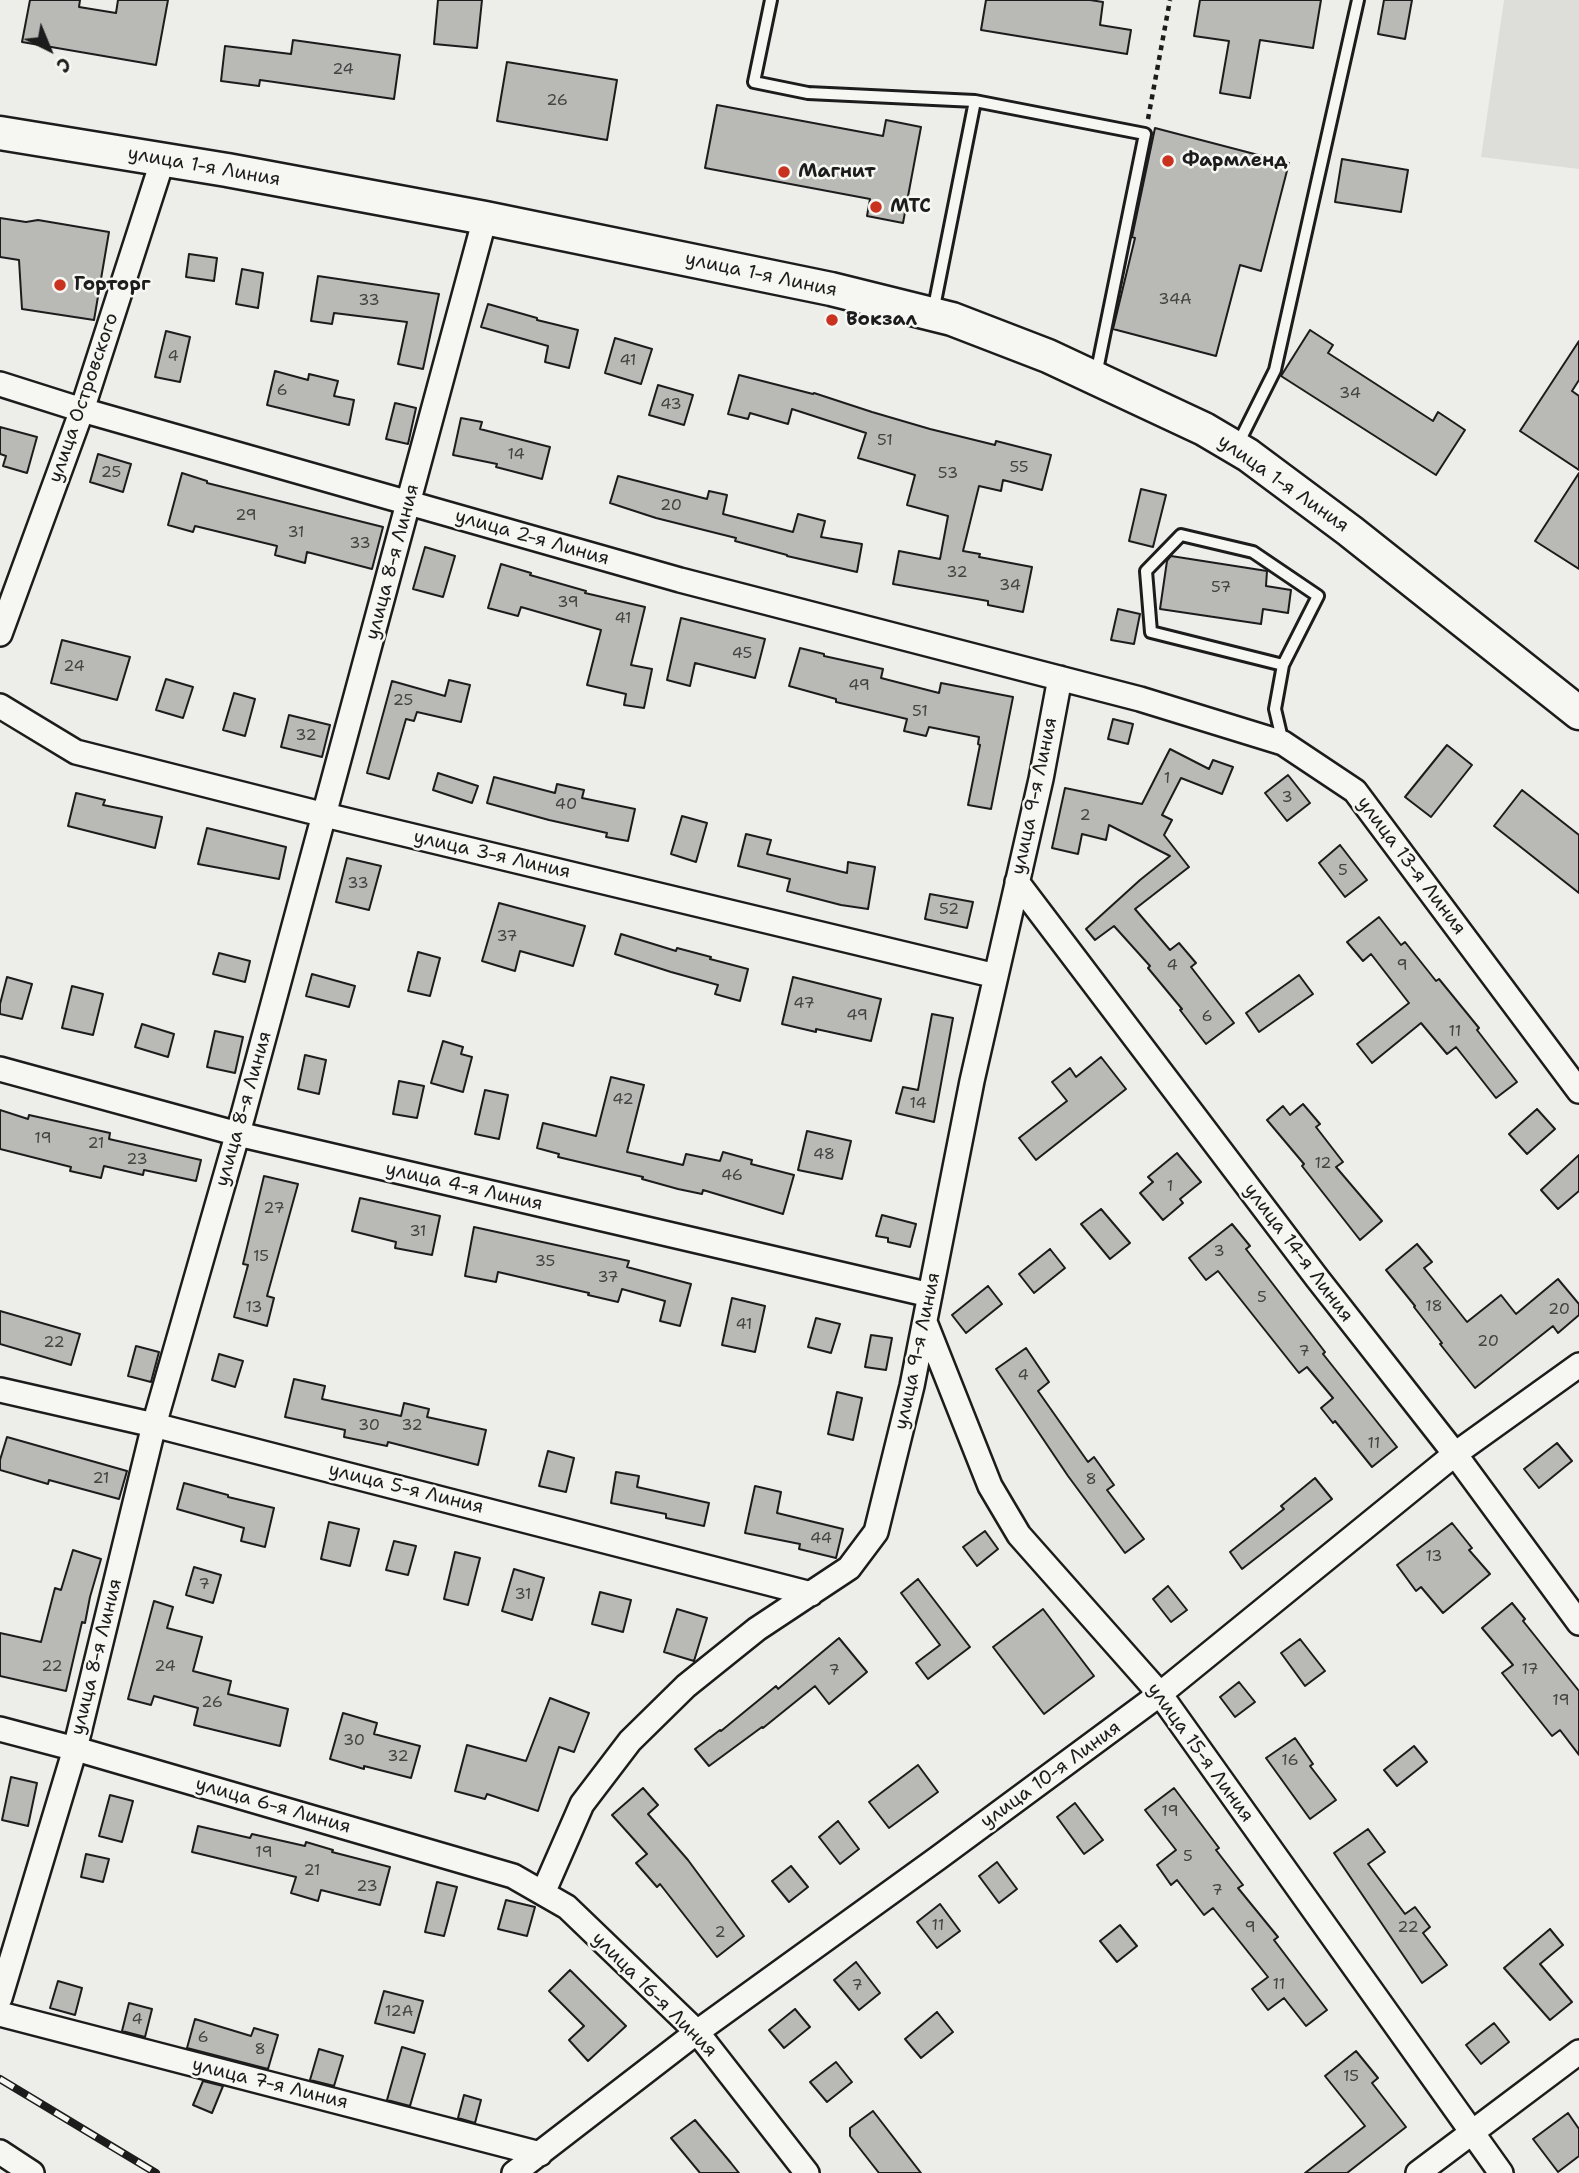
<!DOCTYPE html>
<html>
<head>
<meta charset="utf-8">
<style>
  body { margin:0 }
  #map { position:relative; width:1579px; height:2173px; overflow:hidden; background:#edede9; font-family:"Shantell Sans",sans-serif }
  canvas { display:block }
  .north { position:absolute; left:14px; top:14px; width:70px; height:70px; -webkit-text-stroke:5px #f6f6f2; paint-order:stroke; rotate:137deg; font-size:19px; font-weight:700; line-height:28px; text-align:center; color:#1c1c1c }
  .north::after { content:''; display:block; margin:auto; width:24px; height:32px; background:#1c1c1c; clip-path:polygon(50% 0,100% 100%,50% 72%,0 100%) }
</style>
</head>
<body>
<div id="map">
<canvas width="1579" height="2173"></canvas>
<div class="north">С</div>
</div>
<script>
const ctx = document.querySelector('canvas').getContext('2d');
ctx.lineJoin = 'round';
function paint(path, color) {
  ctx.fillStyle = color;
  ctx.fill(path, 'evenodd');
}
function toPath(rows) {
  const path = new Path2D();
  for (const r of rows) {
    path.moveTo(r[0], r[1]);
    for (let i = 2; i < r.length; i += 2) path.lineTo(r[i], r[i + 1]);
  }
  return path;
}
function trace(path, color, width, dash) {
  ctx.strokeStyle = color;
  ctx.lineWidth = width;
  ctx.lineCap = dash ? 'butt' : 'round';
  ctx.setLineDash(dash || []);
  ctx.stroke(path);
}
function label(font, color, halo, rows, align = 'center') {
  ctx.font = font + ' "Shantell Sans",sans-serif';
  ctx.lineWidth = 5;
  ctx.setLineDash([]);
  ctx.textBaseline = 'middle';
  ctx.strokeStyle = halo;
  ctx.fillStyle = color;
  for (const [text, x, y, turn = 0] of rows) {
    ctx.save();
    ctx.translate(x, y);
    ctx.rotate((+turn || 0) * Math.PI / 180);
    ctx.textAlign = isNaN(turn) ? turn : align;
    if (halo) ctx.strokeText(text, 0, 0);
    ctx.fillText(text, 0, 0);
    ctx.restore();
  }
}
const built = toPath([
  [1504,0,1579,0,1579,169,1481,157]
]);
const building = toPath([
  [30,0,80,0,79,7,116,13,118,0,168,0,156,65,22,42,30,0],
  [438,0,482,0,477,48,434,44,438,0],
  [986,0,1090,0,1103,2,1100,25,1131,30,1127,54,981,30,986,0],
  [1200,0,1321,0,1313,48,1260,40,1250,98,1220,93,1229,41,1194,36,1200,0],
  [1384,0,1412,0,1405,39,1378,34,1384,0],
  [293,40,400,55,394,99,260,80,259,86,221,81,225,46,291,54,293,40],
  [507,62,617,80,607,140,497,121,507,62],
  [717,105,883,136,886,120,921,127,903,223,867,216,870,199,705,168,717,105],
  [1155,128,1289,163,1261,271,1240,265,1216,356,1113,329,1135,238,1132,237,1155,128],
  [1342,159,1408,170,1401,212,1335,202,1342,159],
  [0,218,26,222,38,220,109,232,94,320,22,309,19,260,0,257,0,218],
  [189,254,217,258,214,281,186,277,189,254],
  [242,269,263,273,258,308,236,304,242,269],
  [318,276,439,294,423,369,398,364,407,322,334,313,332,324,311,321,318,276],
  [488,304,537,318,537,320,578,330,569,368,545,362,548,346,481,327,488,304],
  [1310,330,1333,345,1328,353,1433,421,1438,412,1465,430,1436,475,1281,376,1310,330],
  [166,331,190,337,180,382,155,377,166,331],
  [615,338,652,349,641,384,605,373,615,338],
  [1579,341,1579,380,1572,391,1579,396,1579,470,1520,431,1579,341],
  [275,371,308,380,309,374,338,381,334,396,354,400,349,425,267,405,275,371],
  [739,375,813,394,814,393,872,412,930,429,995,445,996,441,1051,455,1042,490,1003,480,1001,491,979,486,963,551,980,554,979,557,1032,567,1023,612,988,605,988,601,893,584,899,551,940,559,948,516,907,505,915,475,858,458,866,433,792,409,788,424,750,413,748,419,728,414,739,375],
  [658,385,693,395,684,425,649,415,658,385],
  [395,403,416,408,408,444,386,439,395,403],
  [461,418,482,422,480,429,550,447,542,479,496,467,497,464,453,455,461,418],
  [0,427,37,437,27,473,3,466,6,456,0,454,0,427],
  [98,454,131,464,123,492,90,482,98,454],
  [182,473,207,481,207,483,383,527,372,569,307,552,305,563,275,555,277,546,195,526,193,532,168,525,182,473],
  [1579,473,1579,569,1535,541,1579,473],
  [618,476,707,499,709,491,727,495,723,514,793,532,798,514,825,521,821,537,862,544,857,572,787,556,787,555,735,541,736,538,656,518,610,503,618,476],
  [1141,489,1166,495,1153,547,1129,541,1141,489],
  [425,547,455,556,443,597,413,589,425,547],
  [1171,556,1267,571,1266,586,1291,590,1288,613,1263,609,1261,624,1160,609,1167,561,1171,556],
  [501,564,531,573,530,575,586,591,585,593,645,607,631,665,652,669,644,708,624,705,626,694,587,685,601,630,521,607,518,616,488,608,501,564],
  [1118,609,1140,614,1134,644,1111,640,1118,609],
  [681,618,765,639,755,678,695,663,690,686,667,680,681,618],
  [62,640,130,657,117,700,51,683,62,640],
  [800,648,824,654,824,656,883,669,881,678,939,693,941,683,1013,697,991,809,968,805,980,745,978,744,979,737,929,727,926,736,904,731,907,719,836,702,836,699,789,686,800,648],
  [166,679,193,687,183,718,156,710,166,679],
  [449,680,470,685,461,722,417,712,414,721,406,719,389,779,367,773,392,681,445,696,449,680],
  [234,693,255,699,245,736,223,730,234,693],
  [289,715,330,725,322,757,281,747,289,715],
  [1113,719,1133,724,1128,744,1108,739,1113,719],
  [1447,745,1472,765,1431,817,1405,797,1447,745],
  [1170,749,1209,769,1213,760,1233,767,1222,794,1181,778,1162,815,1172,820,1164,835,1189,867,1135,909,1170,950,1179,943,1196,963,1191,967,1234,1023,1206,1044,1180,1010,1182,1009,1148,968,1150,966,1114,926,1095,940,1086,929,1140,880,1170,856,1109,825,1106,840,1082,834,1078,854,1052,848,1065,788,1142,804,1170,749],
  [438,773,478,786,472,803,433,790,438,773],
  [1288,775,1310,803,1287,821,1265,793,1288,775],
  [494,777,555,793,557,784,584,790,582,798,635,809,628,841,606,837,607,833,549,820,487,803,494,777],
  [1522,790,1579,835,1579,893,1494,826,1522,790],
  [76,793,105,800,103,805,162,817,155,848,68,826,76,793],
  [682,816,707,823,696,862,671,854,682,816],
  [207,828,286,847,279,879,198,864,207,828],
  [746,834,771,840,767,854,847,873,848,862,875,867,868,909,841,905,787,891,790,879,738,866,746,834],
  [1340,845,1367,880,1345,897,1319,863,1340,845],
  [347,858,381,866,369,910,336,902,347,858],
  [930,894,973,902,967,928,925,919,930,894],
  [499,903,585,926,573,966,520,951,515,971,482,961,499,903],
  [1379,917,1401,945,1405,942,1436,981,1439,979,1479,1028,1477,1030,1517,1082,1496,1098,1456,1047,1447,1054,1421,1023,1372,1063,1357,1044,1409,1003,1371,954,1363,961,1347,942,1379,917],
  [621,934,676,951,677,948,711,957,710,959,748,969,740,1001,715,994,718,985,671,972,615,954,621,934],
  [418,952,440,958,430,996,408,991,418,952],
  [219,953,250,961,245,982,213,974,219,953],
  [312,974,355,986,349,1007,306,996,312,974],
  [1299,975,1313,994,1259,1032,1246,1013,1299,975],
  [7,977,32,984,22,1019,0,1014,0,1004,7,977],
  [793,977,881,999,871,1041,816,1029,816,1032,782,1024,793,977],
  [72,986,103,994,93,1035,62,1028,72,986],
  [932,1014,953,1018,934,1122,896,1113,903,1087,918,1090,932,1014],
  [142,1024,174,1034,168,1057,135,1047,142,1024],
  [215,1031,243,1037,235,1073,207,1067,215,1031],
  [443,1041,463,1047,461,1054,472,1057,463,1092,431,1083,443,1041],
  [305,1055,326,1060,319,1094,298,1089,305,1055],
  [1101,1057,1126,1089,1036,1160,1019,1138,1067,1101,1052,1082,1070,1068,1076,1077,1101,1057],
  [611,1077,644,1085,627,1152,683,1165,686,1154,720,1161,723,1152,752,1160,751,1164,794,1175,783,1214,703,1190,702,1194,678,1189,642,1179,643,1177,558,1157,559,1154,537,1148,543,1123,596,1136,611,1077],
  [399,1081,424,1086,417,1118,393,1114,399,1081],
  [485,1090,508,1095,499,1139,475,1134,485,1090],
  [1303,1104,1320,1124,1316,1127,1343,1162,1336,1167,1382,1221,1360,1240,1302,1166,1304,1164,1267,1120,1283,1106,1290,1115,1303,1104],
  [1537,1109,1555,1129,1527,1154,1509,1134,1537,1109],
  [0,1110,28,1119,29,1115,110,1133,109,1139,201,1160,196,1181,144,1170,143,1175,104,1166,101,1178,70,1171,71,1167,0,1149,0,1110],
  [807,1131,851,1141,842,1179,798,1170,807,1131],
  [1177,1153,1201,1182,1180,1199,1183,1203,1163,1220,1140,1193,1153,1182,1148,1177,1177,1153],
  [1579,1155,1579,1191,1558,1209,1541,1190,1579,1155],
  [264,1176,298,1184,267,1296,274,1298,267,1326,234,1317,248,1265,243,1264,264,1176],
  [360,1198,440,1216,432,1255,395,1248,396,1242,352,1231,360,1198],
  [1101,1209,1130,1243,1110,1259,1081,1224,1101,1209],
  [882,1215,916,1224,910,1247,888,1242,888,1238,876,1236,882,1215],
  [1232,1224,1250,1246,1246,1249,1325,1352,1323,1354,1397,1447,1372,1467,1335,1421,1333,1423,1321,1408,1333,1398,1307,1367,1299,1373,1218,1271,1206,1280,1189,1258,1232,1224],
  [474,1227,629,1261,627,1267,691,1284,680,1326,660,1321,665,1301,622,1289,618,1302,588,1295,589,1293,498,1272,496,1282,465,1276,474,1227],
  [1417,1244,1432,1262,1424,1268,1467,1322,1501,1295,1516,1314,1558,1279,1579,1304,1579,1315,1558,1333,1553,1326,1475,1388,1440,1344,1442,1343,1414,1307,1415,1306,1386,1270,1417,1244],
  [1050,1249,1065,1268,1034,1293,1019,1274,1050,1249],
  [988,1286,1002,1304,966,1333,952,1315,988,1286],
  [732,1298,765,1306,755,1352,722,1345,732,1298],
  [0,1311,80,1334,71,1365,0,1344,0,1311],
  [816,1318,840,1324,831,1353,808,1347,816,1318],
  [871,1335,892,1338,886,1370,865,1367,871,1335],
  [136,1346,159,1352,151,1382,128,1376,136,1346],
  [1026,1348,1049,1382,1038,1391,1088,1462,1094,1457,1114,1485,1107,1490,1144,1539,1125,1553,1068,1476,996,1369,1026,1348],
  [219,1354,243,1361,235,1387,212,1380,219,1354],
  [294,1379,325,1386,322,1399,401,1416,404,1403,429,1409,427,1417,486,1430,478,1465,388,1442,387,1446,344,1437,345,1430,285,1417,294,1379],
  [837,1392,862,1398,853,1440,828,1434,837,1392],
  [7,1437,127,1471,119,1499,49,1480,48,1484,0,1470,0,1460,7,1437],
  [1557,1443,1572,1461,1539,1488,1524,1469,1557,1443],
  [548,1451,574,1458,566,1492,539,1486,548,1451],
  [616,1472,639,1476,637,1487,709,1503,704,1526,666,1518,666,1514,611,1503,616,1472],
  [1315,1478,1332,1499,1242,1569,1230,1552,1284,1509,1281,1506,1315,1478],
  [184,1483,228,1495,228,1497,274,1508,265,1547,241,1541,244,1528,177,1509,184,1483],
  [755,1486,781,1492,777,1513,843,1529,836,1558,799,1549,800,1544,745,1533,755,1486],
  [329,1522,359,1529,350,1566,321,1559,329,1522],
  [1452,1523,1472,1548,1469,1550,1490,1574,1443,1613,1421,1587,1416,1591,1397,1565,1452,1523],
  [985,1531,998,1549,977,1566,963,1547,985,1531],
  [394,1541,416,1546,408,1575,386,1570,394,1541],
  [73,1550,101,1559,90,1597,85,1623,82,1622,66,1691,0,1676,0,1633,41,1642,55,1588,61,1590,73,1550],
  [455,1552,480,1558,468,1605,444,1599,455,1552],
  [194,1567,221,1575,213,1603,186,1595,194,1567],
  [514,1569,544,1578,532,1620,502,1611,514,1569],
  [918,1579,970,1647,928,1679,916,1663,940,1645,901,1593,918,1579],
  [1168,1586,1187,1610,1171,1622,1153,1599,1168,1586],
  [600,1592,631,1600,623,1632,592,1624,600,1592],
  [154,1601,173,1607,167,1628,202,1637,193,1671,231,1681,228,1694,288,1709,280,1746,194,1725,198,1708,154,1696,151,1705,128,1699,154,1601],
  [1512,1603,1525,1619,1523,1621,1579,1691,1579,1755,1560,1730,1552,1736,1502,1673,1513,1665,1482,1628,1512,1603],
  [677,1609,707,1618,694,1661,664,1652,677,1609],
  [1043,1609,1094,1676,1044,1714,993,1647,1043,1609],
  [839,1638,867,1672,829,1704,815,1686,763,1728,762,1727,709,1766,695,1749,720,1730,721,1731,776,1686,778,1689,839,1638],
  [1300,1639,1325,1671,1305,1686,1281,1653,1300,1639],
  [1239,1682,1255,1702,1235,1717,1220,1697,1239,1682],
  [550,1698,589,1713,574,1752,559,1747,538,1811,487,1794,485,1799,455,1791,467,1745,526,1761,550,1698],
  [343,1713,377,1723,374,1734,420,1746,411,1778,364,1766,364,1769,330,1759,343,1713],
  [1295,1738,1313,1764,1310,1766,1336,1800,1310,1819,1266,1758,1295,1738],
  [1414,1746,1427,1762,1397,1786,1384,1770,1414,1746],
  [918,1765,938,1792,889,1828,869,1802,918,1765],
  [11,1777,37,1783,28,1826,2,1820,11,1777],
  [643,1788,658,1805,648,1814,688,1860,744,1936,717,1957,660,1884,657,1887,636,1863,647,1854,612,1815,643,1788],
  [1174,1788,1219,1848,1216,1850,1243,1885,1238,1888,1278,1937,1274,1940,1327,2010,1306,2026,1284,1998,1268,2010,1252,1989,1268,1977,1213,1908,1204,1915,1177,1880,1171,1885,1157,1865,1176,1850,1145,1810,1174,1788],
  [110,1795,133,1801,122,1842,99,1836,110,1795],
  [1075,1803,1103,1840,1084,1854,1057,1817,1075,1803],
  [838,1821,859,1849,840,1864,819,1837,838,1821],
  [198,1826,250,1838,252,1834,305,1846,306,1842,333,1850,332,1852,390,1867,380,1905,321,1890,318,1901,291,1893,296,1877,192,1852,198,1826],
  [1368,1829,1385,1852,1368,1864,1405,1914,1415,1907,1430,1927,1423,1933,1447,1965,1422,1983,1334,1853,1368,1829],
  [86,1854,109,1859,103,1882,81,1877,86,1854],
  [997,1862,1017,1889,999,1903,979,1876,997,1862],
  [791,1866,808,1887,789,1902,772,1881,791,1866],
  [437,1882,457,1887,444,1936,425,1932,437,1882],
  [506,1900,535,1907,527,1936,498,1929,506,1900],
  [940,1904,960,1931,937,1948,917,1922,940,1904],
  [1120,1925,1137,1946,1117,1962,1100,1941,1120,1925],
  [1550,1929,1563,1945,1540,1964,1572,2002,1550,2020,1504,1968,1550,1929],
  [856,1962,880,1993,859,2010,834,1980,856,1962],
  [570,1970,626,2026,588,2061,569,2040,584,2026,549,1991,570,1970],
  [58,1981,82,1988,75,2015,50,2008,58,1981],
  [384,1991,423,2001,414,2033,375,2023,384,1991],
  [129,2003,152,2009,145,2037,122,2031,129,2003],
  [795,2009,810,2027,784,2048,769,2030,795,2009],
  [937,2012,953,2032,921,2058,905,2039,937,2012],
  [195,2019,251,2036,254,2028,278,2035,268,2069,187,2048,195,2019],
  [1494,2023,1509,2042,1481,2064,1466,2045,1494,2023],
  [402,2047,425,2054,410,2106,387,2100,402,2047],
  [319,2049,343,2056,334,2086,310,2080,319,2049],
  [1356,2051,1378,2078,1372,2083,1406,2127,1347,2173,1305,2173,1365,2126,1325,2076,1356,2051],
  [836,2062,852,2082,827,2102,810,2082,836,2062],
  [203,2081,223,2086,212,2113,193,2105,203,2081],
  [464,2095,481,2100,475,2123,458,2118,464,2095],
  [873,2111,921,2173,879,2173,850,2136,850,2128,873,2111],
  [1568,2113,1579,2129,1579,2156,1558,2172,1533,2139,1568,2113],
  [695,2120,731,2163,739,2173,700,2173,671,2138,695,2120]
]);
const path = toPath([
  [1148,119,1170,0]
]);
const service = toPath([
  [771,0,754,82,808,93,975,101],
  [933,312,975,101,1145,134,1096,375],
  [1237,446,1275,370,1358,0],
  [1283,665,1151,632,1146,571,1181,535,1253,552,1318,596,1283,665,1275,709,1283,743]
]);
const minor = toPath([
  [0,384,82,410,680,580,1140,699,1283,743,1355,791,1579,1091],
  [0,634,82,410,163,159],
  [0,706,76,752,325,815,996,976],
  [1017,882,1317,1278,1455,1454,1579,1623],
  [0,1069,238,1134,930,1295],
  [925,1322,990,1486,1019,1535,1160,1694,1501,2173],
  [0,1390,154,1425,811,1594],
  [0,1729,83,1751,513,1876,567,1907,697,2032,807,2173],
  [543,1893,582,1804,630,1741,686,1686,757,1629,849,1568,876,1532,912,1386,972,1081,1041,779,1060,678],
  [0,1998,75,1749,154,1425,243,1115,485,218],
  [0,2014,540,2154],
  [0,2152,32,2173],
  [514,2173,697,2032,938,1858,1160,1694,1455,1454,1579,1365],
  [1418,2173,1579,2052]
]);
const secondary = toPath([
  [0,133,227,170,485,218,831,289,952,319,1048,356,1204,429,1248,455,1350,531,1579,713]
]);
const rail = toPath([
  [0,2079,156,2173]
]);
const markers = [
  [1168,161,7,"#c8321e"],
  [784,172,7,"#c8321e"],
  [876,207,7,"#c8321e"],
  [60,285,7,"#c8321e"],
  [832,320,7,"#c8321e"]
];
const numberNames = [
  ["24",343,70],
  ["26",557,101],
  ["34А",1175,300],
  ["33",369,301],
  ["4",173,357],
  ["41",628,361],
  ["6",282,391],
  ["34",1350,394],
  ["43",671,405],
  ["51",885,441],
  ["14",516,455],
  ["55",1019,468],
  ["25",111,473],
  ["53",948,474],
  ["20",671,506],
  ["29",246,516],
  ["31",296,533],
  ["33",360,544],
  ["32",957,573],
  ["34",1010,586],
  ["57",1221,588],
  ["39",568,603],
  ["41",623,619],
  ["45",742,654],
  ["24",74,667],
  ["49",859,686],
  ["25",403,701],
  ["51",920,712],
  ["32",306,736],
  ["1",1167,779],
  ["3",1287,798],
  ["40",566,805],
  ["2",1085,816],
  ["5",1343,871],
  ["33",358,884],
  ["52",949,910],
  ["37",507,937],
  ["4",1172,966],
  ["9",1402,966],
  ["47",804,1004],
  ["49",857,1016],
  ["6",1207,1017],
  ["11",1455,1032],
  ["42",623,1100],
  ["14",918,1104],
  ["19",43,1139],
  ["21",96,1144],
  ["48",824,1155],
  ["23",137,1160],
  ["12",1323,1164],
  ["46",732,1176],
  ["1",1170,1187],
  ["27",274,1209],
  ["31",418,1232],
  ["3",1219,1252],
  ["15",261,1257],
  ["35",545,1262],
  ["37",608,1278],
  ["5",1262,1298],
  ["18",1434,1307],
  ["13",254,1308],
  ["20",1559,1310],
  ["41",744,1325],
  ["20",1488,1342],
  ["22",54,1343],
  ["7",1304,1352],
  ["4",1023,1376],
  ["30",369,1426],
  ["32",412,1426],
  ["11",1374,1444],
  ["21",101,1479],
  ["8",1091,1480],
  ["44",821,1539],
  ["13",1434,1557],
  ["7",204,1585],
  ["31",523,1595],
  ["22",52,1667],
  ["24",165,1667],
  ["17",1530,1670],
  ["7",834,1671],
  ["19",1561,1701],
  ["26",212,1703],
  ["30",354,1741],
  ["32",398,1757],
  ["16",1290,1761],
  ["19",1170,1812],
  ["19",264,1853],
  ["5",1188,1857],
  ["21",312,1871],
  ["23",367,1887],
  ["7",1217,1891],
  ["11",938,1926],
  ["9",1250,1928],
  ["22",1408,1928],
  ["2",720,1933],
  ["11",1279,1985],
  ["7",857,1986],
  ["12А",399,2012],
  ["4",137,2020],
  ["6",203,2038],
  ["8",260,2050],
  ["15",1351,2077]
];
const poiNames = [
  ["Фармленд",1182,161],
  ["Магнит",798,172],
  ["МТС",890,207],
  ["Горторг",74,285],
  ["Вокзал",846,320]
];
const streetNames = [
  ["улица 1-я Линия",204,167,10],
  ["улица 1-я Линия",761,275,12],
  ["улица Островского",84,398,-71],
  ["улица 1-я Линия",1283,484,35],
  ["улица 2-я Линия",532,538,16],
  ["улица 8-я Линия",393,562,-75],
  ["улица 9-я Линия",1035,796,-78],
  ["улица 3-я Линия",492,855,13],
  ["улица 13-я Линия",1411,866,53],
  ["улица 8-я Линия",244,1109,-74],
  ["улица 4-я Линия",464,1187,13],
  ["улица 14-я Линия",1298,1253,53],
  ["улица 9-я Линия",918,1351,-78],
  ["улица 5-я Линия",406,1489,14],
  ["улица 8-я Линия",97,1657,-76],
  ["улица 15-я Линия",1200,1753,54],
  ["улица 10-я Линия",1051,1775,-36],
  ["улица 6-я Линия",273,1806,16],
  ["улица 16-я Линия",654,1995,45],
  ["улица 7-я Линия",270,2084,14]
];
paint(built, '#ddddda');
paint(building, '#b9b9b6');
trace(building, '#1c1c1c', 2);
trace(service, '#1c1c1c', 16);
trace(minor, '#1c1c1c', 28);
trace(secondary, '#1c1c1c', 37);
trace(path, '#1c1c1c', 4.5, [5, 5]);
trace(service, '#f6f6f2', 10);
trace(minor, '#f6f6f2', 23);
trace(secondary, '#f6f6f2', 32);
trace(rail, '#1c1c1c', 8);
trace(rail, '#f6f6f2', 5, [16]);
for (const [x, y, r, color] of markers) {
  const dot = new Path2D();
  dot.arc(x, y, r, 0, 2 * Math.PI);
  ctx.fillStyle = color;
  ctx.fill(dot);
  trace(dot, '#f6f6f2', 2.5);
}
label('16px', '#434342', null, numberNames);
label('bold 19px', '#1c1c1c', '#f6f6f2', poiNames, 'left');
label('19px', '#1c1c1c', '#f6f6f2', streetNames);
</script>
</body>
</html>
